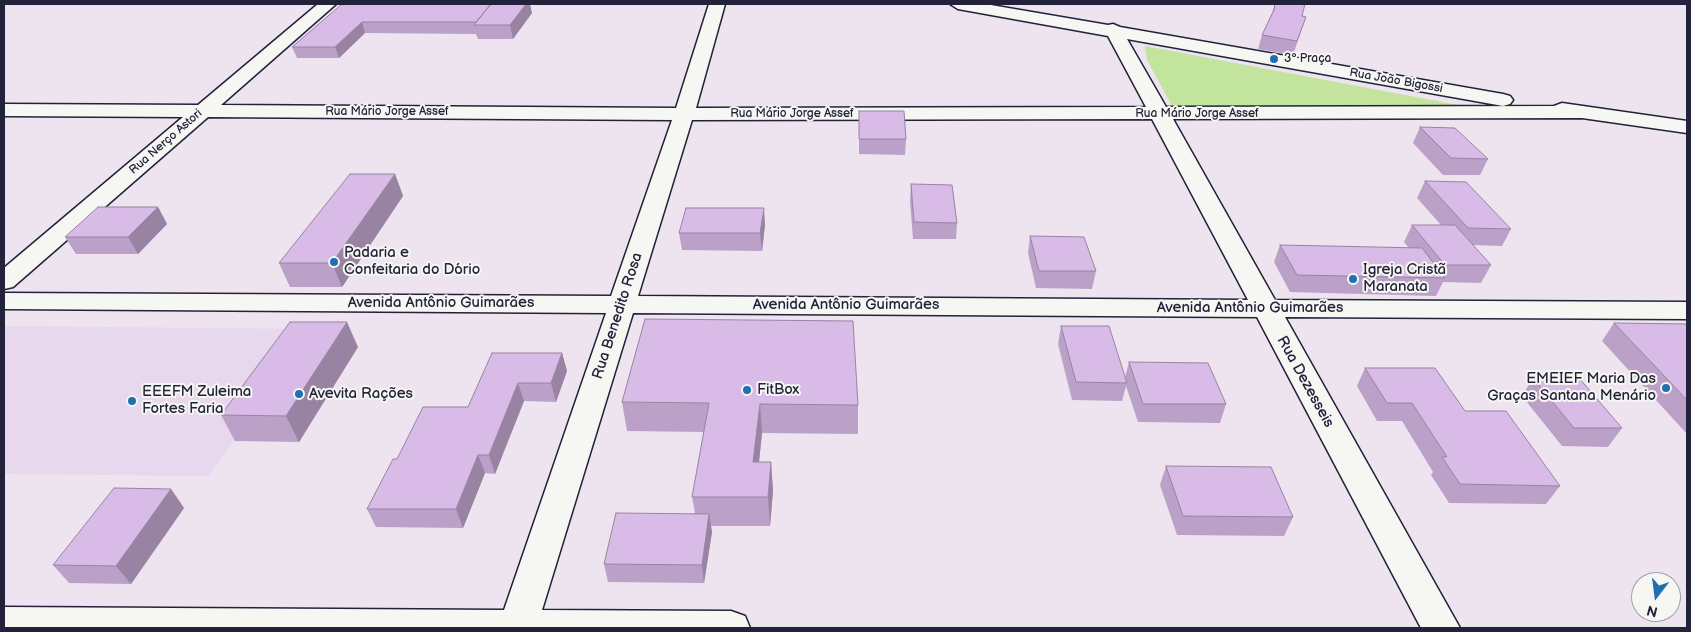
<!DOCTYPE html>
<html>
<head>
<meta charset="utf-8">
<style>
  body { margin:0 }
  #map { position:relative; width:1691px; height:632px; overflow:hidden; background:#ede4ef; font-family:"Balsamiq Sans",sans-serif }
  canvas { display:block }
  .frame { position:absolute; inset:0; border:5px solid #22223b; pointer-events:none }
  .north { position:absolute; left:1631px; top:572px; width:50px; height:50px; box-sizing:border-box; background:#f6f6f2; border:1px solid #a1a1a9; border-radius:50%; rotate:195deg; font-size:14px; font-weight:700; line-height:20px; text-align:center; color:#22223b }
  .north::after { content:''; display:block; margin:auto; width:18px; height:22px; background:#1f6fb2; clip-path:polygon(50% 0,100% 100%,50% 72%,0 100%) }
</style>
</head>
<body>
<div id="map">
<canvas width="1691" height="632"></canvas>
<div class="frame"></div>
<div class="north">N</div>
</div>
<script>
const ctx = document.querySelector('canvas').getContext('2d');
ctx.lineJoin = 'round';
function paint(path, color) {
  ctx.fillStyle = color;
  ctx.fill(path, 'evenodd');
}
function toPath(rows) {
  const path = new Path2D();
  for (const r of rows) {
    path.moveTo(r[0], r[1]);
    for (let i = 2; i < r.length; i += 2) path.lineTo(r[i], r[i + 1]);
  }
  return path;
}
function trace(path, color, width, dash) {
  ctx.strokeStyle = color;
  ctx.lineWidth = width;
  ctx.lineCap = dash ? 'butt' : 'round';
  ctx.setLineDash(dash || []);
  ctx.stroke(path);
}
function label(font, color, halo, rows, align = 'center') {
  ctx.font = font + ' "Balsamiq Sans",sans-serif';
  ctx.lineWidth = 4;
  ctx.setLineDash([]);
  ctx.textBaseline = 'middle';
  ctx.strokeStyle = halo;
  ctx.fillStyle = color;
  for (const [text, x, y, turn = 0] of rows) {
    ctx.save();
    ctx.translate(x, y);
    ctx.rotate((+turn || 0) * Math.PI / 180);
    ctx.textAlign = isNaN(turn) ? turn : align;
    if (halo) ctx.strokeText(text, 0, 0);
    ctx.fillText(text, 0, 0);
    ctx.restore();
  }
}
const built = toPath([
  [4,326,312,329,209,476,4,474]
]);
const green = toPath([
  [1145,46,1458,105,1173,108,1147,60]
]);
const minor = toPath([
  [318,4,336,4,221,105,676,108,709,4,725,4,696,108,1146,107,1108,36,958,9,950,4,985,4,1108,25,1113,24,1120,27,1503,94,1510,96,1513,100,1510,104,1503,106,1127,39,1166,107,1554,106,1562,103,1687,121,1687,133,1582,118,1173,119,1275,300,1687,302,1687,319,1285,317,1460,628,1421,628,1257,317,633,313,542,610,731,611,745,616,750,628,4,628,4,607,504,610,606,313,4,309,4,293,611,296,672,120,208,117,13,287,4,289,4,268,183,117,4,116,4,104,198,105,318,4],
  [1152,119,1248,300,638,296,692,120,1152,119]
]);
const wall = toPath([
  [342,4,532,13,513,39,478,39,476,34,365,33,339,58,297,58,292,47],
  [1275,4,1305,4,1302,16,1306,17,1293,55,1258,49,1262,35,1272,13],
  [859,111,906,139,905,155,859,154],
  [1420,127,1488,159,1480,175,1443,175,1413,143],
  [395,174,403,196,342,287,290,287,279,263],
  [1425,181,1511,229,1502,246,1473,245,1491,265,1481,283,1443,282,1436,296,1290,292,1274,262,1280,245,1409,248,1404,242,1412,225,1441,225,1417,198],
  [911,184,957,223,956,239,913,239,910,201],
  [158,207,167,224,138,254,76,254,65,237],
  [765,225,762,251,682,250,679,233],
  [1030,236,1096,271,1092,289,1036,288,1028,253],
  [1614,323,1687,324,1687,434,1602,341],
  [1061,326,1125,377,1129,362,1226,404,1220,423,1138,422,1126,386,1122,401,1072,400,1058,344],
  [358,347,299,442,235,441,221,415],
  [562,353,567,371,556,402,524,401,495,474,485,473,463,528,376,527,367,509,397,459,468,407],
  [1365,368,1465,411,1560,486,1546,504,1449,503,1431,475,1433,472,1402,421,1377,421,1357,386],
  [1533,378,1622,428,1608,447,1562,446,1522,396],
  [622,402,858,405,858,434,762,433,759,462,771,462,773,491,770,526,711,526,712,532,704,583,608,582,604,564,695,513,692,497,704,432,627,431],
  [1166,466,1293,517,1284,536,1177,535,1160,485],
  [171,489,184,508,131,584,69,583,53,565]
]);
const shadedWall = toPath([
  [526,4,530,4,532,13,513,39,510,25],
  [362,22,365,33,339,58,335,47],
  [395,174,403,196,342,287,332,263],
  [158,207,167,224,138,254,128,237],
  [764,208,765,225,762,251,760,233],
  [347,322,358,347,299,442,286,416],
  [562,353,567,371,556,402,551,383],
  [518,383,524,401,495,474,489,455],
  [760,404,762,433,756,491,753,462],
  [478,455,485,473,463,528,456,509],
  [771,462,773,491,770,526,768,497],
  [171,489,184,508,131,584,116,566],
  [709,514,712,532,704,583,702,565]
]);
const building = toPath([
  [342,4,491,4,476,22,362,22,335,47,292,47,342,4],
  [491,4,526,4,510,25,474,25,491,4],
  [1275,4,1305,4,1302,16,1306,17,1297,41,1262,35,1274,10,1275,4],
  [859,111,904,111,906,139,859,139,859,111],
  [1420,127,1455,128,1488,159,1451,158,1420,127],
  [350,174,395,174,332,263,279,263,350,174],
  [1425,181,1466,182,1511,229,1468,228,1425,181],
  [911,184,952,185,957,223,914,222,911,184],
  [98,207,158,207,128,237,65,237,98,207],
  [686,208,764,208,760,233,679,233,686,208],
  [1412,225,1455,225,1491,265,1445,265,1412,225],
  [1030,236,1084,237,1096,271,1039,271,1030,236],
  [1280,245,1422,248,1445,278,1297,275,1280,245],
  [645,319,853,321,858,405,760,404,753,462,771,462,768,497,692,497,709,403,622,402,645,319],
  [290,322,347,322,286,416,221,415,290,322],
  [1614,323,1687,324,1687,400,1614,323],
  [1061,326,1109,326,1127,383,1076,382,1061,326],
  [492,353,562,353,551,383,518,383,489,455,478,455,456,509,367,509,393,459,397,459,423,407,468,407,492,353],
  [1129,362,1208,363,1226,404,1143,404,1129,362],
  [1365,368,1435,368,1465,411,1506,411,1560,486,1460,484,1442,457,1447,457,1412,403,1387,403,1365,368],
  [1533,378,1579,378,1622,428,1574,428,1533,378],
  [1166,466,1271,467,1293,517,1183,516,1166,466],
  [114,488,171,489,116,566,53,565,114,488],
  [616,513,709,514,702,565,604,564,616,513]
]);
const markers = [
  [1274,59,5,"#1f6fb2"],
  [334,262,5,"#1f6fb2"],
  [1353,279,5,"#1f6fb2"],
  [1666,388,5,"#1f6fb2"],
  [747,390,5,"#1f6fb2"],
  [299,394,5,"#1f6fb2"],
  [132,401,5,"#1f6fb2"]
];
const farPoinames = [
  ["3º Praça",1284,59]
];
const farStreetnames = [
  ["Rua João Bigossi",1396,81,10],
  ["Rua Mário Jorge Assef",387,112],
  ["Rua Mário Jorge Assef",792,114],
  ["Rua Mário Jorge Assef",1197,114],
  ["Rua Nerço Astori",166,142,-41]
];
const poiNames = [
  ["Padaria e",344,253],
  ["Confeitaria do Dório",344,270],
  ["Igreja Cristã",1363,270],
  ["Maranata",1363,287],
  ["EMEIEF Maria Das",1656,379,"right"],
  ["Graças Santana Menário",1656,396,"right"],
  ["FitBox",757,390],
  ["EEEFM Zuleima",142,392],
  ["Fortes Faria",142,409],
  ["Avevita Rações",309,394]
];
const streetNames = [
  ["Avenida Antônio Guimarães",441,303],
  ["Avenida Antônio Guimarães",846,305],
  ["Avenida Antônio Guimarães",1250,308],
  ["Rua Benedito Rosa",618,316,-72],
  ["Rua Dezesseis",1305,382,61]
];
paint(built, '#e7d8ed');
paint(green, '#c3e49d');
trace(minor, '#22223b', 3);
paint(minor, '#f6f6f2');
paint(wall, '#bba1c8');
paint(shadedWall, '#9883a2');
paint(building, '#d9bbe8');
trace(building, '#9883a2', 1);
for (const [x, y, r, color] of markers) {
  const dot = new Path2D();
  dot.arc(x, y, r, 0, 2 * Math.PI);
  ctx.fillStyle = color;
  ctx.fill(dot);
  trace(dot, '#f6f6f2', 2);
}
label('12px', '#22223b', '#f6f6f2', farPoinames, 'left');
label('12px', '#22223b', '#f6f6f2', farStreetnames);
label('15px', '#22223b', '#f6f6f2', poiNames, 'left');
label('15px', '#22223b', '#f6f6f2', streetNames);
</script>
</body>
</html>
